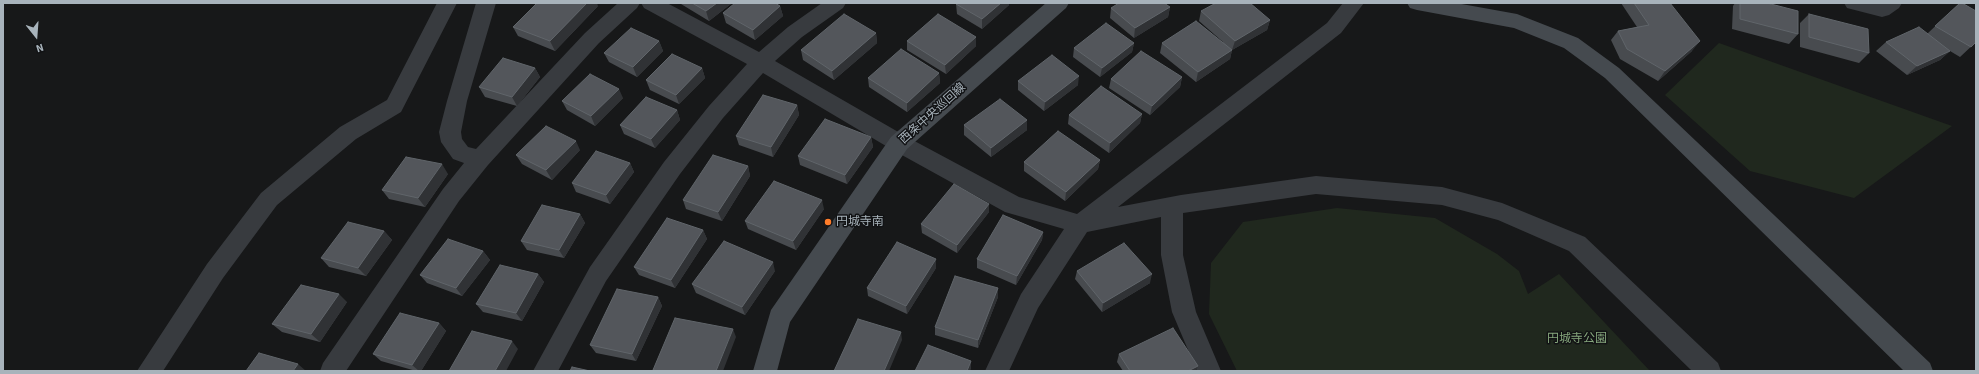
<!DOCTYPE html>
<html>
<head>
<meta charset="utf-8">
<style>
  body { margin:0 }
  #map { position:relative; width:1979px; height:374px; overflow:hidden; background:#171819; font-family:"Source Sans 3",sans-serif }
  canvas { display:block }
  .frame { position:absolute; inset:0; border:4px solid #a8b3bb; pointer-events:none }
  .north { position:absolute; left:16px; top:16px; width:40px; height:40px; -webkit-text-stroke:3px #121315; paint-order:stroke; rotate:163deg; font-size:11px; font-weight:700; line-height:16px; text-align:center; color:#a8b3bb }
  .north::after { content:''; display:block; margin:auto; width:14px; height:18px; background:#a8b3bb; clip-path:polygon(50% 0,100% 100%,50% 72%,0 100%) }
</style>
</head>
<body>
<div id="map">
<canvas width="1979" height="374"></canvas>
<div class="frame"></div>
<div class="north">N</div>
</div>
<script>
const ctx = document.querySelector('canvas').getContext('2d');
ctx.lineJoin = 'round';
function paint(path, color) {
  ctx.fillStyle = color;
  ctx.fill(path, 'evenodd');
}
function toPath(rows) {
  const path = new Path2D();
  for (const r of rows) {
    path.moveTo(r[0], r[1]);
    for (let i = 2; i < r.length; i += 2) path.lineTo(r[i], r[i + 1]);
  }
  return path;
}
function trace(path, color, width, dash) {
  ctx.strokeStyle = color;
  ctx.lineWidth = width;
  ctx.lineCap = dash ? 'butt' : 'round';
  ctx.setLineDash(dash || []);
  ctx.stroke(path);
}
function label(font, color, halo, rows, align = 'center') {
  ctx.font = font + ' "Source Sans 3","Noto Sans JP",sans-serif';
  ctx.lineWidth = 3;
  ctx.setLineDash([]);
  ctx.textBaseline = 'middle';
  ctx.strokeStyle = halo;
  ctx.fillStyle = color;
  for (const [text, x, y, turn = 0] of rows) {
    ctx.save();
    ctx.translate(x, y);
    ctx.rotate((+turn || 0) * Math.PI / 180);
    ctx.textAlign = isNaN(turn) ? turn : align;
    if (halo) ctx.strokeText(text, 0, 0);
    ctx.fillText(text, 0, 0);
    ctx.restore();
  }
}
const green = toPath([
  [1719,43,1952,126,1854,198,1750,171,1665,95],
  [1337,208,1435,218,1497,254,1519,271,1528,294,1559,274,1650,371,1237,371,1209,314,1211,263,1243,222]
]);
const street = toPath([
  [437,3,457,3,401,112,356,139,277,205,223,278,163,371,137,371,207,264,261,193,340,127,387,100,437,3],
  [476,3,496,3,467,101,461,132,462,139,468,147,476,149,585,33,618,3,640,3,637,8,599,43,488,165,459,201,346,371,320,371,323,363,443,189,464,163,453,159,441,142,439,132,447,101,476,3],
  [641,3,667,3,759,52,788,27,822,3,846,3,843,8,802,37,775,61,907,137,1019,197,1077,214,1327,23,1343,3,1364,3,1341,33,1118,207,1181,195,1316,176,1442,187,1502,203,1585,237,1718,363,1721,371,1692,371,1569,251,1498,220,1442,205,1316,194,1183,213,1183,255,1196,312,1221,371,1197,371,1172,312,1161,255,1161,217,1087,232,1038,308,1009,371,985,371,1021,294,1064,229,1005,212,891,149,763,73,723,118,680,174,606,281,558,371,533,371,590,267,664,162,709,106,747,64,644,8,641,3],
  [1844,3,1902,3,1899,8,1889,15,1882,17,1847,8,1844,3]
]);
const secondary = toPath([
  [1046,3,1069,3,1066,8,907,149,790,322,777,371,753,371,771,310,891,137,1046,3],
  [1407,3,1456,3,1517,14,1578,38,1619,68,1930,363,1933,371,1904,371,1605,78,1564,48,1514,28,1417,10,1410,8,1407,3]
]);
const wall = toPath([
  [681,3,732,3,709,21,681,4],
  [957,3,1009,3,1009,5,982,29,957,14,956,4],
  [1621,3,1670,3,1692,51,1658,81,1620,59,1611,40,1618,31,1637,27],
  [1735,3,1767,3,1798,34,1789,44,1732,29,1733,6],
  [1960,3,1976,42,1960,57,1950,51,1940,60,1907,75,1876,51,1886,42,1928,33],
  [598,6,555,51,518,36,513,27],
  [780,6,783,16,755,40,726,23,723,13],
  [1170,7,1168,17,1134,38,1110,18,1111,8],
  [1201,11,1270,20,1267,30,1232,50,1230,59,1196,82,1160,53,1162,43,1223,42,1199,21],
  [1809,14,1869,53,1859,63,1800,47,1800,23],
  [876,33,877,43,834,80,803,60,801,50],
  [659,41,663,51,637,77,609,62,604,53],
  [907,41,976,46,946,74,907,50],
  [1134,43,1132,52,1100,77,1073,57,1074,48],
  [535,68,540,77,517,106,485,97,479,87],
  [702,68,705,78,679,104,650,90,646,80],
  [939,73,940,83,907,112,869,87,868,78],
  [1182,77,1180,87,1150,115,1109,88,1111,79],
  [1018,81,1078,85,1044,111,1018,90],
  [623,98,595,126,567,110,562,101],
  [797,105,799,115,773,157,739,145,736,136],
  [677,110,680,120,655,148,624,134,620,125],
  [1142,114,1140,123,1109,153,1068,124,1069,115],
  [1027,120,1027,130,991,157,964,135,964,125],
  [871,137,873,147,847,184,800,165,798,156],
  [580,150,552,180,522,164,516,155],
  [1100,160,1098,169,1065,201,1024,171,1024,162],
  [630,163,634,172,610,204,576,192,572,183],
  [748,166,750,176,722,221,686,209,683,200],
  [448,174,425,207,389,199,382,190],
  [824,209,796,250,748,229,745,221],
  [989,212,957,253,922,233,921,224],
  [580,214,585,223,564,258,527,250,521,241],
  [703,230,707,239,675,288,639,275,634,267],
  [384,231,392,240,366,276,329,267,321,258],
  [1043,232,1042,240,1016,285,977,268,977,259],
  [483,251,490,260,462,296,427,283,420,275],
  [936,268,907,314,868,296,867,288],
  [775,271,745,315,696,293,692,284],
  [1077,271,1150,283,1102,312,1075,279],
  [538,274,544,282,522,321,483,312,476,304],
  [998,288,998,297,978,348,935,335,935,327],
  [658,297,662,306,636,361,596,353,590,345],
  [347,302,320,342,282,332,272,324],
  [439,323,446,331,421,371,416,371,381,361,373,354],
  [1119,354,1196,371,1123,371,1117,362]
]);
const shadedWall = toPath([
  [587,3,597,3,598,6,555,51,550,41],
  [717,3,732,3,709,21,706,11],
  [1001,3,1009,3,1009,5,982,29,982,19],
  [780,6,783,16,755,40,753,30],
  [1170,7,1168,17,1134,38,1135,28],
  [1270,20,1267,30,1232,50,1235,41],
  [876,33,877,43,834,80,832,71],
  [976,37,976,46,946,74,945,65],
  [659,41,663,51,637,77,633,67],
  [1700,41,1692,51,1658,81,1665,71],
  [1134,43,1132,52,1100,77,1102,68],
  [1232,50,1230,59,1196,82,1198,72],
  [1950,51,1940,60,1907,75,1917,66],
  [535,68,540,77,517,106,512,97],
  [702,68,705,78,679,104,676,95],
  [939,73,940,83,907,112,907,103],
  [1079,76,1078,85,1044,111,1045,102],
  [1182,77,1180,87,1150,115,1152,106],
  [619,89,623,98,595,126,591,116],
  [797,105,799,115,773,157,771,147],
  [677,110,680,120,655,148,651,139],
  [1142,114,1140,123,1109,153,1110,143],
  [1027,120,1027,130,991,157,991,148],
  [871,137,873,147,847,184,845,175],
  [576,141,580,150,552,180,546,170],
  [1100,160,1098,169,1065,201,1066,192],
  [630,163,634,172,610,204,606,195],
  [442,164,448,174,425,207,418,198],
  [748,166,750,176,722,221,718,212],
  [822,200,824,209,796,250,793,241],
  [989,204,989,212,957,253,957,245],
  [580,214,585,223,564,258,559,250],
  [703,230,707,239,675,288,671,280],
  [384,231,392,240,366,276,358,268],
  [1043,232,1042,240,1016,285,1017,276],
  [483,251,490,260,462,296,456,288],
  [936,259,936,268,907,314,906,306],
  [773,262,775,271,745,315,742,307],
  [538,274,544,282,522,321,516,313],
  [1152,274,1150,283,1102,312,1103,303],
  [998,288,998,297,978,348,978,340],
  [339,294,347,302,320,342,311,334],
  [658,297,662,306,636,361,632,354],
  [439,323,446,331,421,371,419,371,412,365],
  [733,329,736,337,723,371,716,371],
  [901,332,902,340,889,371,884,371],
  [512,341,518,349,506,371,495,371],
  [971,361,971,369,970,371,967,371],
  [298,364,306,371,293,371],
  [1198,366,1196,371,1188,371]
]);
const building = toPath([
  [537,3,587,3,550,41,513,27,537,3],
  [692,3,717,3,706,11,692,3],
  [735,3,775,3,780,6,753,30,723,13,735,3],
  [957,3,1001,3,982,19,956,4,957,3],
  [1119,3,1164,3,1170,7,1135,28,1111,8,1119,3],
  [1216,3,1250,3,1270,20,1235,41,1201,11,1216,3],
  [1634,3,1670,3,1700,41,1665,71,1627,49,1618,31,1649,25,1634,3],
  [1740,3,1767,3,1798,11,1798,34,1740,19,1740,3],
  [1960,3,1962,3,1976,11,1976,42,1971,47,1935,26,1960,3],
  [844,14,876,33,832,71,801,50,844,14],
  [938,14,976,37,945,65,907,41,938,14],
  [1809,14,1868,29,1869,53,1809,37,1809,14],
  [1196,21,1232,50,1198,72,1162,43,1196,21],
  [1106,23,1134,43,1102,68,1074,48,1106,23],
  [1919,27,1950,51,1917,66,1886,42,1919,27],
  [631,28,659,41,633,67,604,53,631,28],
  [901,49,939,73,907,103,868,78,901,49],
  [1141,51,1182,77,1152,106,1111,79,1141,51],
  [672,54,702,68,676,95,646,80,672,54],
  [1052,55,1079,76,1045,102,1018,81,1052,55],
  [503,58,535,68,512,97,479,87,503,58],
  [590,74,619,89,591,116,562,101,590,74],
  [1101,86,1142,114,1110,143,1069,115,1101,86],
  [763,95,797,105,771,147,736,136,763,95],
  [646,97,677,110,651,139,620,125,646,97],
  [1000,99,1027,120,991,148,964,125,1000,99],
  [825,119,871,137,845,175,798,156,825,119],
  [546,126,576,141,546,170,516,155,546,126],
  [1058,131,1100,160,1066,192,1024,162,1058,131],
  [596,151,630,163,606,195,572,183,596,151],
  [713,155,748,166,718,212,683,200,713,155],
  [406,157,442,164,418,198,382,190,406,157],
  [774,181,822,200,793,241,745,221,774,181],
  [954,184,989,204,957,245,921,224,954,184],
  [542,205,580,214,559,250,521,241,542,205],
  [1003,215,1043,232,1017,276,977,259,1003,215],
  [667,218,703,230,671,280,634,267,667,218],
  [348,222,384,231,358,268,321,258,348,222],
  [448,239,483,251,456,288,420,275,448,239],
  [724,241,773,262,742,307,692,284,724,241],
  [897,242,936,259,906,306,867,288,897,242],
  [1124,243,1152,274,1103,303,1077,271,1124,243],
  [500,265,538,274,516,313,476,304,500,265],
  [955,276,998,288,978,340,935,327,955,276],
  [301,285,339,294,311,334,272,324,301,285],
  [617,289,658,297,632,354,590,345,617,289],
  [400,313,439,323,412,365,373,354,400,313],
  [675,318,733,329,716,371,659,371,653,370,675,318],
  [858,319,901,332,884,371,834,371,858,319],
  [1173,328,1198,366,1188,371,1130,371,1119,354,1173,328],
  [472,331,512,341,495,371,449,371,472,331],
  [928,345,971,361,967,371,915,371,928,345],
  [259,353,298,364,293,371,246,371,259,353],
  [572,367,590,371,570,371,572,367]
]);
const markers = [
  [828,222,4,"#ff7c29"]
];
const streetNames = [
  ["西条中央巡回線",933,114,-42]
];
const poiNames = [
  ["円城寺南",836,222]
];
const parkNames = [
  ["円城寺公園",1577,339]
];
paint(green, '#20281e');
paint(street, '#383b3f');
paint(secondary, '#454a4f');
paint(wall, '#484b4f');
paint(shadedWall, '#303235');
paint(building, '#53565b');
trace(building, '#60656a', 1);
for (const [x, y, r, color] of markers) {
  const dot = new Path2D();
  dot.arc(x, y, r, 0, 2 * Math.PI);
  ctx.fillStyle = color;
  ctx.fill(dot);
  trace(dot, '#121315', 1.5);
}
label('12px', '#a8b3bb', '#121315', streetNames);
label('12px', '#a8b3bb', '#121315', poiNames, 'left');
label('12px', '#86a77d', '#121315', parkNames);
</script>
</body>
</html>
